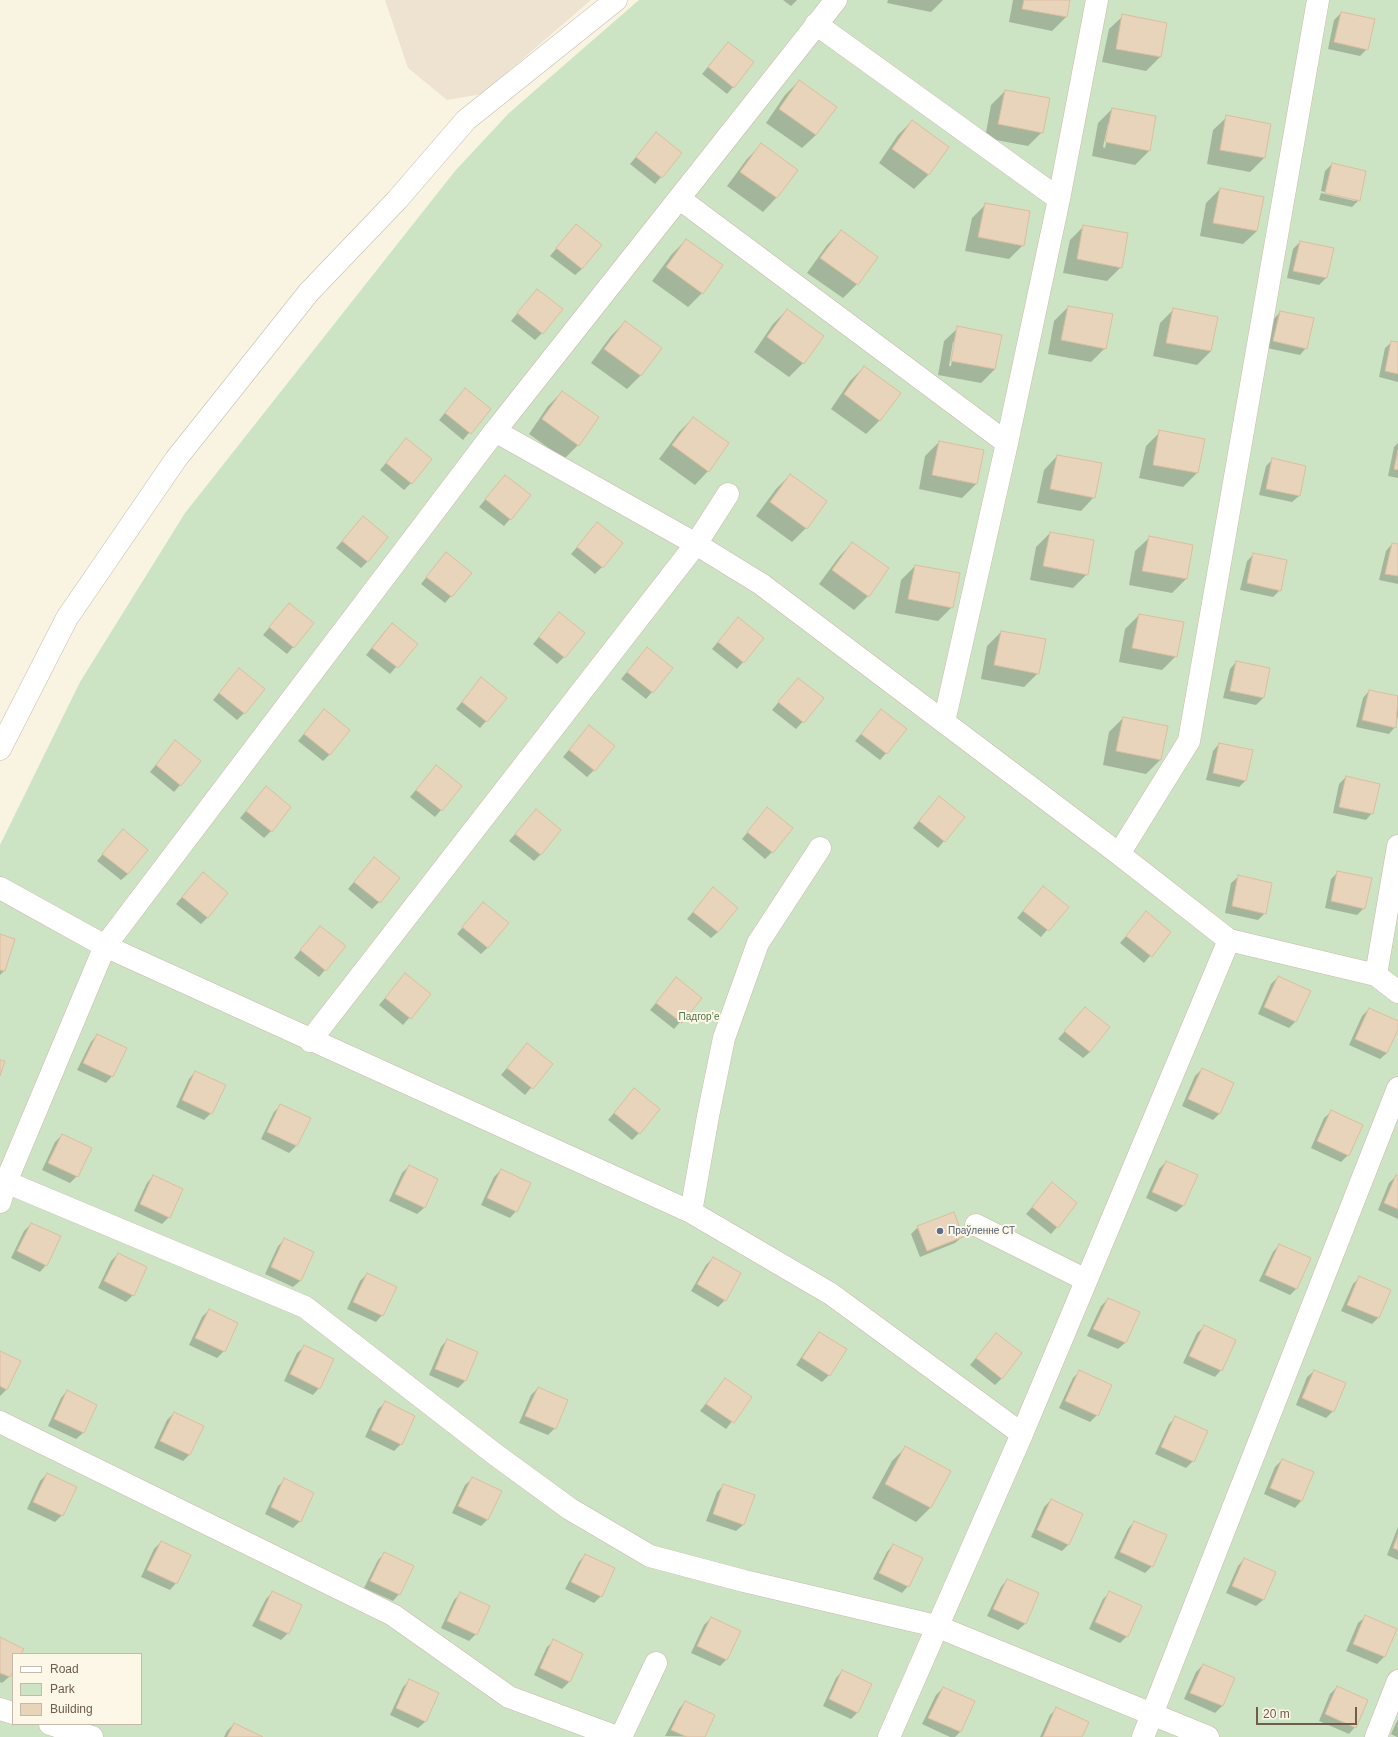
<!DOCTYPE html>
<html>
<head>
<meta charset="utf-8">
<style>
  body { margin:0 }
  #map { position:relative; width:1398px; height:1737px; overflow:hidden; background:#f9f3e2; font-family:Helvetica,sans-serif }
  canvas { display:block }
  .legend { position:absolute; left:12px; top:1653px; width:130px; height:72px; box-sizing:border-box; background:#fdf7e8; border:1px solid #c4b9aa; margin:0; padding:5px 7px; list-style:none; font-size:12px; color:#6e5c4c }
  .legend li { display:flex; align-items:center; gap:8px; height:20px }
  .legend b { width:20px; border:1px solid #c4b9aa }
  .scale { position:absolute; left:1256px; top:1707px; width:101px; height:18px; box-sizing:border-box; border:2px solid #6e5c4c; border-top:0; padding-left:5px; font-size:12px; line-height:14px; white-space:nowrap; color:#6e5c4c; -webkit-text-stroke:3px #fdf7e8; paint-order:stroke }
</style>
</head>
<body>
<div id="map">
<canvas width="1398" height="1737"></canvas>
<ul class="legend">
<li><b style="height:5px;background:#fff"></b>Road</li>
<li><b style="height:11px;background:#cce4c3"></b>Park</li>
<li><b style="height:11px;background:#e8d3bb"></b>Building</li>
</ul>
<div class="scale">20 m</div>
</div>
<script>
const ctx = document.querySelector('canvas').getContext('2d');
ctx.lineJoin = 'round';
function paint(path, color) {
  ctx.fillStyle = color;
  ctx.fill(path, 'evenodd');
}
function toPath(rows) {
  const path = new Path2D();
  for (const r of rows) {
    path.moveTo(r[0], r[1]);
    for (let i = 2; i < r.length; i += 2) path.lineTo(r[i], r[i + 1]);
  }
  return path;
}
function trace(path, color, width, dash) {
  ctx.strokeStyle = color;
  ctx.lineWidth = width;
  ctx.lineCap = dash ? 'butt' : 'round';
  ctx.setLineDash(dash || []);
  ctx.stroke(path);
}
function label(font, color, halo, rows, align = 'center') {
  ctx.font = font + ' Helvetica,sans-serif';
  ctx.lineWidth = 4;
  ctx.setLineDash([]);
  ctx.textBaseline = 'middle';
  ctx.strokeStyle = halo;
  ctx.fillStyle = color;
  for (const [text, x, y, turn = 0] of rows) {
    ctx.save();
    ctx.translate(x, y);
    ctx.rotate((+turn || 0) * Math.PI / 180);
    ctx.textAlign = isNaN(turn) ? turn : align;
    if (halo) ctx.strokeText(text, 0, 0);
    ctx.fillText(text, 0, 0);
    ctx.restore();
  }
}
const residential = toPath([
  [385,0,591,0,482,94,447,100,408,68]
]);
const green = toPath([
  [639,0,1398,0,1398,1737,0,1737,0,845,80,682,185,513,455,171,509,113],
  [13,1654,141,1654,141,1724,13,1724]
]);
const shadow = toPath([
  [783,0,797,0,791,6],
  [888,0,943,0,931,12,887,3],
  [1013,0,1069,0,1066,17,1052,31,1009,22],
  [1341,13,1367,49,1360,56,1328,49,1334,20],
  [1123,16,1166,24,1160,57,1146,71,1102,62,1109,29],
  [722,50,733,87,727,94,702,74],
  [799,81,816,135,802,148,766,123,785,95],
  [1005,91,1042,132,1028,146,985,138,991,105],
  [1112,109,1149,151,1135,165,1092,156,1098,123],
  [1108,124,1110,124,1105,148,1103,147],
  [1227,117,1270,125,1264,158,1250,172,1207,164,1213,130],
  [912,121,948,147,928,175,914,189,879,163,898,135],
  [656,133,661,177,655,184,630,164],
  [761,145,796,170,776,198,763,212,727,186,747,159],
  [1332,164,1359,200,1352,207,1319,200,1321,193,1355,201,1355,199,1321,191,1325,171],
  [1220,189,1257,231,1243,244,1200,236,1206,203],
  [986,204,1023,245,1009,259,965,251,972,218],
  [1084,226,1121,267,1107,281,1063,273,1070,240],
  [841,231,876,257,857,284,843,298,807,273,827,245],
  [570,232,582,269,575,275,550,256],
  [686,240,702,293,688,307,652,281,672,254],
  [1300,242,1332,249,1326,278,1319,285,1287,278,1293,249],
  [531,297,542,333,535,340,511,321],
  [1068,307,1105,348,1091,362,1048,354,1054,321],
  [1174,309,1211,351,1197,365,1153,356,1160,323],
  [787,310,823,336,803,363,789,377,754,352,773,324],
  [1280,312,1306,348,1300,355,1267,348,1274,319],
  [625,322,641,375,627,389,591,363,611,336],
  [958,328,1001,336,995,369,981,383,938,375,944,341],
  [953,342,955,342,951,366,949,366],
  [1392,342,1398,343,1398,382,1379,377,1385,348],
  [864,367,880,420,866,434,831,409,850,381],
  [465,389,489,409,463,440,439,420],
  [562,392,578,445,564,459,529,434,548,406],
  [693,418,708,471,695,485,659,459,679,432],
  [1160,432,1197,473,1183,487,1139,478,1146,446],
  [406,439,411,483,404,490,380,470],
  [939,442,976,484,962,498,919,489,925,456],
  [1398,443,1398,478,1388,476,1394,447],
  [1057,456,1094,497,1081,511,1037,503,1044,470],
  [1273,459,1299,496,1292,502,1259,495,1266,466],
  [790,475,806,528,792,542,756,516,776,489],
  [499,483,530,496,504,526,479,507],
  [363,517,368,561,361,568,336,548],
  [597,524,602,567,595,574,571,554],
  [1050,533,1087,574,1073,588,1030,580,1036,547],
  [1149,538,1192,546,1186,579,1172,593,1129,585,1135,551],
  [852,543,868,596,854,610,819,584,839,557],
  [1392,544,1398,546,1398,584,1379,580,1386,551],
  [1254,554,1280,590,1273,597,1240,590,1247,561],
  [440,560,471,573,445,603,421,584],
  [915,566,952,607,938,621,895,613,901,580],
  [289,604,293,647,287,654,263,635],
  [1139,615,1176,656,1162,670,1119,662,1125,629],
  [553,620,564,657,557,664,533,644],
  [732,625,743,662,737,669,712,649],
  [385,631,416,644,390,674,366,655],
  [1001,632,1038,673,1024,687,981,679,987,646],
  [647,648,652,692,646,699,621,679],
  [1236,662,1269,669,1263,698,1256,705,1223,698,1230,669],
  [233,676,244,713,237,720,213,700],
  [481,678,506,698,480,728,456,709],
  [798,679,823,699,796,729,772,710],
  [1369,691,1398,697,1398,716,1395,727,1389,734,1356,727,1363,698],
  [881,710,906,730,880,760,855,741],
  [318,717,330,754,323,761,298,741],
  [1123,718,1160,760,1146,774,1103,765,1109,732],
  [583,733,594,770,587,777,563,757],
  [175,741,180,785,174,792,150,772],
  [1219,744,1246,780,1239,787,1206,780,1213,751],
  [430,773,441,810,435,817,410,797],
  [1346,777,1372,813,1366,820,1333,813,1339,784],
  [266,787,271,831,264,838,240,818],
  [939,797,944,841,938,848,913,828],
  [767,808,772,852,765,859,742,839],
  [536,810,541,854,534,861,509,841],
  [123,830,128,874,121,880,97,861],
  [374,858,379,902,372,909,348,889],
  [1338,872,1364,908,1357,915,1325,908,1331,879],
  [203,873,208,917,201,924,176,904],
  [1238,877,1265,913,1258,920,1225,913,1231,883],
  [1043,887,1067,907,1041,937,1017,918],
  [713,888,718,932,711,938,687,919],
  [483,903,488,947,481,954,457,934],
  [1146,913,1170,932,1144,963,1120,943],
  [314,934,345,946,319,977,294,958],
  [0,935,14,940,4,971,0,975],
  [405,975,429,995,403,1025,379,1005],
  [1278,977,1296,1021,1289,1028,1258,1014,1271,984],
  [676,979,701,998,674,1029,650,1010],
  [1085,1008,1090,1052,1083,1058,1058,1039],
  [1369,1009,1398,1022,1398,1027,1387,1053,1380,1059,1349,1045,1362,1016],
  [97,1035,112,1076,106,1083,77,1070,91,1042],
  [527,1044,551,1064,525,1095,501,1075],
  [1202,1069,1220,1113,1213,1120,1182,1106,1195,1076],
  [195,1072,224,1086,211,1113,204,1120,176,1107,189,1079],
  [634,1089,639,1133,632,1140,608,1120],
  [281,1105,309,1118,296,1146,289,1153,261,1139,274,1112],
  [1331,1112,1348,1155,1341,1162,1311,1148,1324,1118],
  [62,1135,77,1176,70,1183,42,1170,55,1142],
  [1166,1162,1183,1206,1176,1212,1146,1198,1159,1169],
  [409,1166,424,1208,417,1214,389,1201,402,1173],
  [501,1170,516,1211,510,1218,481,1205,494,1177],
  [153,1176,169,1217,162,1224,134,1211,147,1183],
  [1396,1176,1398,1177,1398,1219,1378,1210,1389,1183],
  [1052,1184,1057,1227,1051,1234,1026,1214],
  [31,1224,46,1265,40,1272,11,1258,24,1231],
  [918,1227,962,1237,955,1243,920,1257,911,1234],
  [284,1240,313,1253,300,1281,293,1287,265,1274,278,1246],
  [1279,1245,1297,1288,1290,1295,1259,1281,1273,1252],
  [118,1254,133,1295,126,1302,98,1288,111,1261],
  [713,1258,740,1274,725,1300,718,1307,691,1291,706,1265],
  [367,1274,382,1315,376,1322,347,1309,360,1281],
  [1360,1277,1390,1290,1378,1318,1372,1324,1341,1311,1353,1284],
  [1108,1299,1125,1343,1118,1349,1087,1336,1101,1306],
  [209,1310,224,1351,217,1358,189,1345,202,1317],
  [1204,1327,1221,1370,1215,1377,1183,1363,1197,1333],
  [819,1333,845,1350,829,1375,822,1382,796,1365,813,1340],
  [447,1340,476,1353,465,1381,458,1388,429,1375,441,1347],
  [990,1341,1002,1378,995,1385,970,1365],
  [304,1347,319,1388,313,1395,284,1381,297,1353],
  [0,1352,7,1389,0,1396],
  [1080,1371,1097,1415,1090,1422,1059,1408,1073,1378],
  [1314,1371,1333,1411,1326,1418,1296,1405,1307,1377],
  [725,1379,751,1397,726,1429,700,1411],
  [538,1388,567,1401,555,1428,548,1435,519,1423,531,1395],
  [67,1391,96,1405,83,1433,76,1439,48,1426,61,1398],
  [385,1403,401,1444,394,1451,365,1437,378,1409],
  [174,1413,190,1454,183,1461,154,1448,167,1420],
  [1176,1417,1193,1461,1186,1468,1155,1454,1169,1424],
  [906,1447,950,1472,930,1508,916,1522,872,1498,892,1461],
  [1282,1460,1313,1473,1301,1501,1295,1508,1264,1494,1275,1467],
  [47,1474,62,1515,55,1522,27,1509,40,1481],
  [472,1479,487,1520,481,1526,452,1513,465,1485],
  [285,1480,300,1521,293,1528,265,1514,278,1486],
  [723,1486,743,1525,736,1531,706,1521,717,1492],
  [1051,1500,1069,1544,1062,1551,1031,1537,1044,1507],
  [1134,1522,1152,1566,1145,1573,1114,1558,1128,1529],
  [1398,1527,1398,1560,1387,1555],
  [161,1542,176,1583,170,1590,141,1577,154,1549],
  [893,1545,908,1586,902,1593,873,1579,887,1552],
  [384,1554,399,1594,393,1601,364,1588,378,1560],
  [585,1555,601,1596,594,1603,565,1589,579,1562],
  [1244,1559,1275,1572,1263,1600,1256,1606,1226,1593,1238,1566],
  [1007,1580,1025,1624,1018,1630,987,1616,1001,1587],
  [273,1592,288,1633,281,1640,252,1626,266,1599],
  [461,1593,476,1634,469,1641,441,1628,454,1600],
  [1109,1593,1127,1636,1120,1643,1089,1629,1103,1599],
  [1365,1617,1395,1630,1384,1657,1377,1664,1346,1651,1358,1623],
  [711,1618,726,1660,720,1666,691,1653,704,1625],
  [0,1639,20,1654,13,1654,13,1669,9,1677,2,1683,0,1682],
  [554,1641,582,1654,569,1682,562,1689,534,1675,547,1647],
  [1203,1665,1234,1678,1222,1706,1215,1713,1184,1699,1196,1672],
  [842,1671,858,1712,851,1719,823,1706,836,1678],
  [410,1680,438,1694,425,1722,418,1728,390,1715,403,1687],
  [1337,1687,1355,1727,1349,1734,1319,1721,1330,1694],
  [943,1688,960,1732,955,1737,950,1737,922,1724,936,1695],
  [685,1702,704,1737,665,1736,679,1709],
  [1057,1708,1081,1737,1040,1737,1050,1715],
  [1398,1719,1398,1737,1397,1737,1391,1734],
  [234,1724,262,1737,224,1737,227,1731]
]);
const building = toPath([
  [1024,0,1070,0,1067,17,1022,9,1024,0],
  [1341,12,1375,19,1368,50,1334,42,1341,12],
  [1122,14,1167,23,1161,57,1116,49,1122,14],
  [728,42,754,62,734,88,708,67,728,42],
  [799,80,837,107,816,135,779,109,799,80],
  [1005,90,1050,98,1043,133,998,124,1005,90],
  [1112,108,1156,116,1150,151,1105,142,1112,108],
  [1226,115,1271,124,1265,158,1220,150,1226,115],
  [912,120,949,147,929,175,892,149,912,120],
  [656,132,682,153,662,178,636,157,656,132],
  [761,143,798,170,777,198,740,172,761,143],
  [1332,163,1366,171,1360,201,1325,193,1332,163],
  [1220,188,1264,197,1257,231,1213,223,1220,188],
  [985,203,1030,211,1024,246,978,237,985,203],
  [576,224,602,245,582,269,556,248,576,224],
  [1083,225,1128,233,1122,268,1077,259,1083,225],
  [841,230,878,257,858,285,820,258,841,230],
  [686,239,723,265,703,294,666,267,686,239],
  [1300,241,1334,248,1327,278,1293,271,1300,241],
  [537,289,563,309,543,334,517,313,537,289],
  [1068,306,1113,314,1106,349,1061,340,1068,306],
  [1173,308,1218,317,1211,351,1166,343,1173,308],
  [787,309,824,336,804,364,767,337,787,309],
  [1280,311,1314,318,1307,349,1273,341,1280,311],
  [625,321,662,348,641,376,604,349,625,321],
  [957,326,1002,335,995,369,951,361,957,326],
  [1391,341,1398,342,1398,374,1385,371,1391,341],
  [864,366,901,393,880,421,844,394,864,366],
  [465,388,491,409,471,434,445,413,465,388],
  [562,391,599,417,579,446,542,419,562,391],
  [693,417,729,443,709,472,672,445,693,417],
  [1159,430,1205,439,1198,473,1153,465,1159,430],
  [406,438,432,459,412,484,386,463,406,438],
  [939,441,984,450,977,484,932,475,939,441],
  [1398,450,1398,470,1394,469,1398,450],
  [1057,455,1102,463,1095,498,1050,489,1057,455],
  [1272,458,1306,466,1300,496,1266,489,1272,458],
  [790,474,827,501,807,529,770,502,790,474],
  [505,475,531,495,511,520,485,499,505,475],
  [363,516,388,537,368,562,342,541,363,516],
  [597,522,623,543,603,568,577,547,597,522],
  [1050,532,1094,540,1088,575,1043,566,1050,532],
  [1149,536,1193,545,1187,579,1142,571,1149,536],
  [852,542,889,568,869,597,832,570,852,542],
  [1392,543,1398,544,1398,576,1385,574,1392,543],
  [446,552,472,573,452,597,426,577,446,552],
  [1253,553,1287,560,1281,591,1247,583,1253,553],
  [915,565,960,573,953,608,908,599,915,565],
  [289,603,314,623,294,648,269,627,289,603],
  [559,612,585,633,565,658,539,637,559,612],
  [1139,614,1184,622,1177,657,1132,648,1139,614],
  [738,617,764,638,744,663,718,642,738,617],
  [392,623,418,644,398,668,372,648,392,623],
  [1001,631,1046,639,1039,674,994,665,1001,631],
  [647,647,673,668,653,693,627,672,647,647],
  [1236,661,1270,668,1264,698,1230,691,1236,661],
  [239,668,265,689,245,714,219,693,239,668],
  [481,677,507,698,487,722,462,702,481,677],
  [798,678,824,698,804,723,778,702,798,678],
  [1369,690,1398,696,1396,728,1362,720,1369,690],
  [324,709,350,730,330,755,304,734,324,709],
  [881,709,907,729,887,754,861,734,881,709],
  [1123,717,1168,726,1161,760,1116,751,1123,717],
  [589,725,615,746,595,771,569,750,589,725],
  [175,740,201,761,181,786,156,765,175,740],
  [1219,743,1253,750,1246,781,1213,773,1219,743],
  [436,765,462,786,442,811,416,790,436,765],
  [1346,776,1380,784,1373,814,1339,807,1346,776],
  [266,786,291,807,272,832,246,811,266,786],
  [939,796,965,817,945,842,919,821,939,796],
  [767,807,793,828,773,853,747,832,767,807],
  [536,809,561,830,541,855,515,834,536,809],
  [123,829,148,850,128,874,102,854,123,829],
  [374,857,400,878,380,903,354,882,374,857],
  [1337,871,1372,878,1365,909,1331,901,1337,871],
  [203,872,228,893,208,918,182,897,203,872],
  [1238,875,1272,883,1266,914,1232,906,1238,875],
  [1043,886,1069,907,1049,931,1023,911,1043,886],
  [713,887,738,908,718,932,693,912,713,887],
  [483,902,509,923,488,948,462,927,483,902],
  [1146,911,1171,932,1152,957,1126,936,1146,911],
  [320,926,346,946,326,971,300,950,320,926],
  [0,934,15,939,5,971,0,970,0,934],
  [405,973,431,994,411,1019,385,998,405,973],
  [1278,976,1311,991,1296,1022,1264,1007,1278,976],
  [676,977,702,998,682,1023,656,1003,676,977],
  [1085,1007,1110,1027,1090,1052,1064,1031,1085,1007],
  [1369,1008,1398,1021,1398,1030,1387,1053,1355,1039,1369,1008],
  [97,1034,127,1048,113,1077,83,1063,97,1034],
  [527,1043,553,1064,533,1089,507,1068,527,1043],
  [0,1060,5,1061,0,1076,0,1060],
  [1202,1068,1234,1083,1220,1114,1188,1099,1202,1068],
  [195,1071,226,1085,212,1114,182,1100,195,1071],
  [634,1088,660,1109,640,1134,614,1113,634,1088],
  [280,1104,311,1118,297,1146,267,1132,280,1104],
  [1331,1110,1363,1125,1349,1156,1317,1141,1331,1110],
  [62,1134,92,1148,78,1177,48,1163,62,1134],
  [1166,1161,1198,1175,1184,1206,1152,1192,1166,1161],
  [409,1165,438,1179,425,1208,395,1194,409,1165],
  [501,1169,531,1183,517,1212,487,1198,501,1169],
  [153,1175,183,1189,170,1218,140,1204,153,1175],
  [1396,1175,1398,1176,1398,1209,1384,1203,1396,1175],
  [1052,1182,1077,1203,1058,1228,1032,1207,1052,1182],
  [954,1212,963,1237,927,1251,917,1226,954,1212],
  [31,1223,61,1236,47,1266,17,1251,31,1223],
  [284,1238,314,1252,301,1281,271,1267,284,1238],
  [1279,1244,1311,1258,1297,1289,1265,1275,1279,1244],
  [118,1253,147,1267,134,1296,104,1281,118,1253],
  [713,1257,741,1273,726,1301,697,1284,713,1257],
  [367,1273,397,1287,383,1316,353,1302,367,1273],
  [1359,1276,1391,1290,1379,1318,1347,1305,1359,1276],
  [1108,1298,1140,1312,1126,1343,1093,1329,1108,1298],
  [209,1309,238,1323,225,1352,195,1338,209,1309],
  [1204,1325,1236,1340,1222,1371,1189,1356,1204,1325],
  [819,1332,847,1349,830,1376,802,1358,819,1332],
  [996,1333,1022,1353,1002,1379,976,1358,996,1333],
  [447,1339,478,1352,466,1381,435,1369,447,1339],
  [304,1345,334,1359,320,1389,290,1374,304,1345],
  [0,1351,21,1361,7,1390,0,1386,0,1351],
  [1079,1370,1112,1385,1098,1416,1065,1401,1079,1370],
  [1314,1370,1346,1383,1334,1412,1302,1398,1314,1370],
  [725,1378,752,1397,734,1423,706,1404,725,1378],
  [538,1387,568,1400,556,1429,525,1416,538,1387],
  [67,1390,97,1405,84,1433,54,1419,67,1390],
  [385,1401,415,1416,402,1445,371,1430,385,1401],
  [174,1412,204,1426,190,1455,160,1441,174,1412],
  [1175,1416,1208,1431,1194,1462,1161,1447,1175,1416],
  [905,1446,951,1471,931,1508,885,1484,905,1446],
  [1282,1459,1314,1472,1302,1501,1270,1488,1282,1459],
  [47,1473,77,1487,63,1516,33,1502,47,1473],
  [472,1477,502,1491,488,1520,458,1506,472,1477],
  [284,1478,314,1493,301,1522,271,1507,284,1478],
  [723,1484,755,1495,744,1525,713,1514,723,1484],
  [1051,1499,1083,1514,1069,1545,1037,1530,1051,1499],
  [1134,1521,1167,1535,1153,1567,1120,1552,1134,1521],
  [1398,1535,1398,1550,1393,1548,1398,1535],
  [161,1541,191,1555,177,1584,147,1570,161,1541],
  [893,1544,923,1558,909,1587,879,1573,893,1544],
  [384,1552,414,1566,400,1595,370,1581,384,1552],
  [585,1554,615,1568,602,1597,571,1582,585,1554],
  [1244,1558,1276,1572,1264,1600,1232,1586,1244,1558],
  [1007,1579,1039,1593,1026,1624,993,1609,1007,1579],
  [272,1591,302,1605,289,1634,259,1620,272,1591],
  [1109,1591,1142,1606,1128,1637,1095,1622,1109,1591],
  [460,1592,490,1606,477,1635,447,1621,460,1592],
  [1365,1615,1397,1629,1385,1657,1353,1644,1365,1615],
  [711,1617,741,1631,727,1660,697,1646,711,1617],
  [0,1637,24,1649,21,1654,13,1654,13,1671,10,1677,0,1673,0,1637],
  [553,1639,583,1654,570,1682,540,1668,553,1639],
  [1203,1664,1235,1678,1223,1706,1190,1693,1203,1664],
  [842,1670,872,1684,858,1713,829,1699,842,1670],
  [409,1679,439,1693,426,1722,396,1708,409,1679],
  [1337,1686,1368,1700,1356,1728,1325,1714,1337,1686],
  [943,1687,975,1701,961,1732,928,1718,943,1687],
  [685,1701,715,1715,705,1737,687,1737,671,1730,685,1701],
  [1056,1707,1089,1722,1082,1737,1043,1737,1056,1707],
  [234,1723,263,1737,227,1737,234,1723]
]);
const minor = toPath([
  [816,24,1059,199],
  [680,199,1007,443],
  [495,431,836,0],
  [944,722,1007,443,1059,199,1097,0],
  [0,749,67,618,176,459,309,292,397,200,466,120,616,0],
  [1119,854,1189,741,1318,0],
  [0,888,105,946,691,1212,831,1294,1022,1434,889,1737],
  [1376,975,1398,846],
  [310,1041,696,544,728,494],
  [6,1182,305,1307,496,1455,570,1509,650,1556,744,1581,936,1626,1208,1737],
  [0,1202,6,1182,105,946,495,431,696,544,761,584,1119,854,1229,940,1376,975,1398,992],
  [691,1212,708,1116,724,1038,758,943,820,848],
  [976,1225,1086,1280],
  [0,1422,393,1615,509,1697,617,1737],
  [1022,1434,1229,940],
  [0,1709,13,1713],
  [50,1724,92,1737],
  [621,1737,656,1663],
  [1143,1737,1398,1088],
  [1376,1737,1398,1681]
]);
const markers = [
  [940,1231,4,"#5c6f8a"]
];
const parkNames = [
  ["Падгорʼе",699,1017]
];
const serviceNames = [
  ["Праўленне СТ",948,1231]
];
paint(residential, '#ede3d0');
paint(green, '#cce4c3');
paint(shadow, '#0003');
paint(building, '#e8d3bb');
trace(building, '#dcbe9f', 1);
trace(minor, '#c8bbab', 23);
trace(minor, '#fff', 22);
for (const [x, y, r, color] of markers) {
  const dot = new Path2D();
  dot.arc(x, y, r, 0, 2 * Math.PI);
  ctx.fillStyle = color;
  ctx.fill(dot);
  trace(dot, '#fdf7e8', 1.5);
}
label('10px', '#517848', '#fdf7e8', parkNames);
label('10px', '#4e5e75', '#fdf7e8', serviceNames, 'left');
</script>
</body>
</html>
